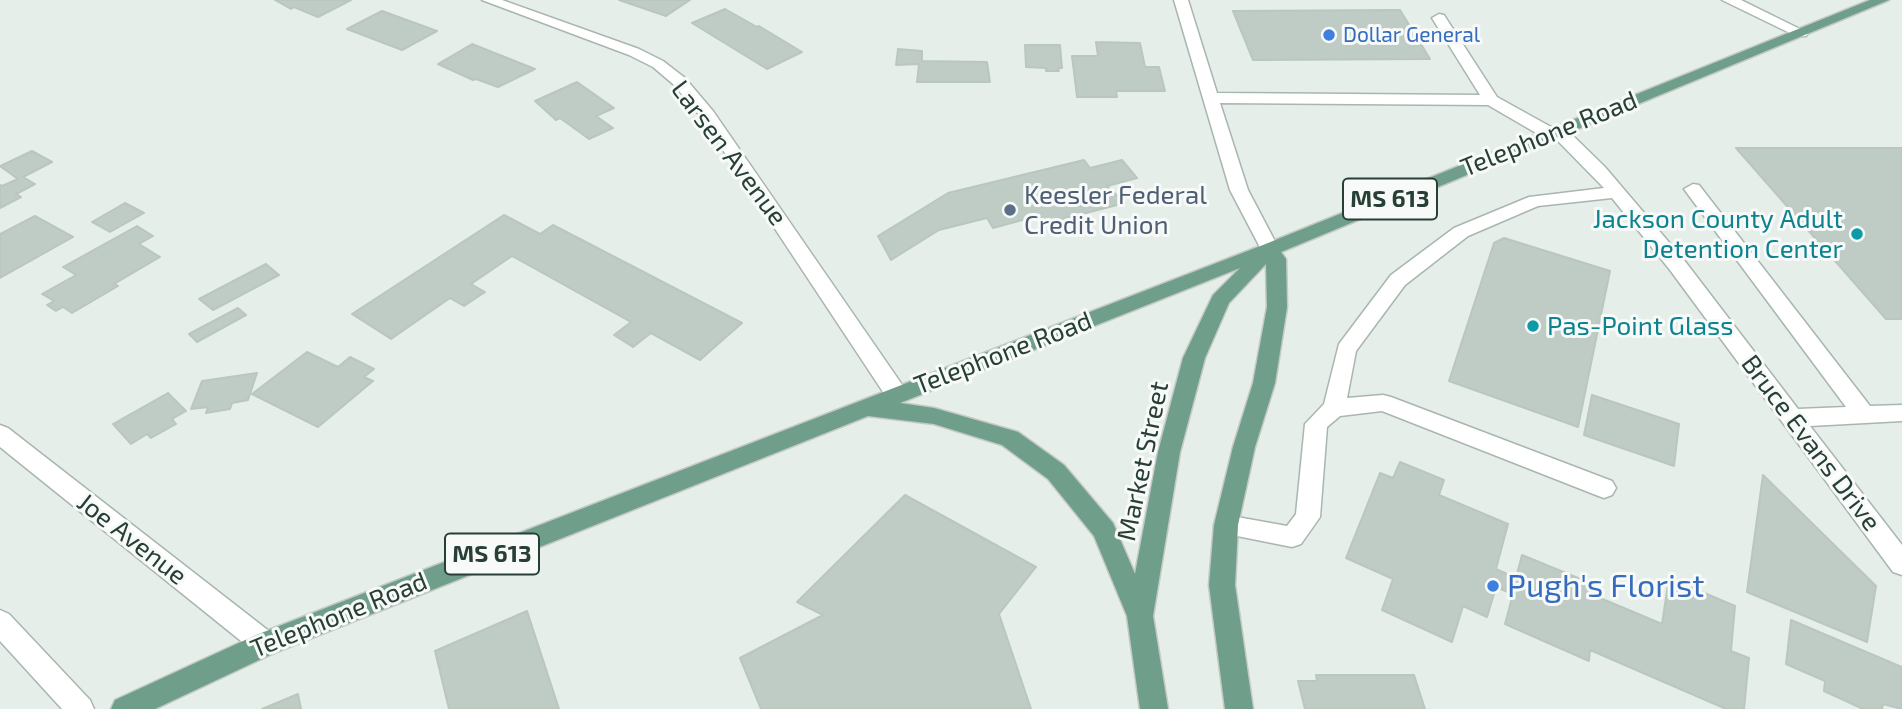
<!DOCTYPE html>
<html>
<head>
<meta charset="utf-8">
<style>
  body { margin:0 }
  canvas { display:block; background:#e6eee9 }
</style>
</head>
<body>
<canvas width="1902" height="709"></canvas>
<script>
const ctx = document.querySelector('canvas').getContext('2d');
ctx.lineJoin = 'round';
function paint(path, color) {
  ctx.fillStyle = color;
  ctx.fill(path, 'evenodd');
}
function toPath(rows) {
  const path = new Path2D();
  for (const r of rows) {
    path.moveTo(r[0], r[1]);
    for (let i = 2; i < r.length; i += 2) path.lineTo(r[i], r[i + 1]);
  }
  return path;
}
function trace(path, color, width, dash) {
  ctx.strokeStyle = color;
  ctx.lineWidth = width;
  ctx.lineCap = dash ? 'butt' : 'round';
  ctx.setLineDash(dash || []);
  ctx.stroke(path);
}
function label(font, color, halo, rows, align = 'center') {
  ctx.font = font + ' "Exo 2",sans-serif';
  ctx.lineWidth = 6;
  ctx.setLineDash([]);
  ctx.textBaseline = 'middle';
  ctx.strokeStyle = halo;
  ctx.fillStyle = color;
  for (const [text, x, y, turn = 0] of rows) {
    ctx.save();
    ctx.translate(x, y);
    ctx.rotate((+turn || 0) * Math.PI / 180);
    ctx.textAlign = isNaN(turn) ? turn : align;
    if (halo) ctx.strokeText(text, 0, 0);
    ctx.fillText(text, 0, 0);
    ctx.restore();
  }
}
const building = toPath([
  [275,0,351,0,318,17,294,7,291,9,275,0],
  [619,0,690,0,666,16,619,0],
  [725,9,757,27,759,26,802,52,767,69,692,23,725,9],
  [1400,10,1430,59,1253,60,1233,11,1400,10],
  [382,11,437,31,402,50,347,29,382,11],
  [1096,42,1140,43,1145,67,1159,67,1165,91,1116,91,1117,97,1077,97,1072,56,1098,56,1096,42],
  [472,44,535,69,498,87,476,79,473,80,438,64,472,44],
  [1025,45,1060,45,1062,68,1058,68,1059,71,1046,71,1046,68,1026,67,1025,45],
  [898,49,922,51,922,61,987,62,990,82,917,82,919,64,896,65,898,49],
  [577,82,614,108,596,116,613,128,589,139,560,118,556,120,535,101,577,82],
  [1736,148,1902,148,1902,319,1886,319,1736,148],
  [32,151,52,162,23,177,35,184,16,194,21,197,0,208,0,185,2,186,18,179,0,166,32,151],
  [1084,160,1090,168,1122,160,1137,178,1107,186,1125,203,1043,224,1037,216,993,228,987,218,939,230,891,260,878,236,948,193,1084,160],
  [125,203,144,213,110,232,92,222,125,203],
  [504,215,540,234,553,225,742,323,700,360,651,333,633,347,614,335,631,322,512,256,471,284,485,292,464,306,450,298,391,339,352,314,504,215],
  [35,216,73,237,0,278,0,234,35,216],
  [137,226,153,236,139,244,160,257,114,284,118,286,72,313,63,307,56,311,47,305,54,301,42,294,76,275,63,267,137,226],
  [1504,238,1610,271,1578,427,1449,381,1494,243,1504,238],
  [266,264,279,275,213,310,199,299,266,264],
  [238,308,246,315,197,342,189,334,238,308],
  [307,352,338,367,350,357,374,369,364,377,373,381,318,427,252,394,307,352],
  [257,373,248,400,232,403,230,409,206,413,208,407,191,409,202,381,257,373],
  [168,393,186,411,172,419,176,424,151,438,147,434,131,444,113,424,168,393],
  [1592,395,1679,424,1674,466,1584,435,1592,395],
  [1400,462,1444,480,1439,495,1508,524,1496,569,1516,578,1522,555,1595,585,1593,595,1662,624,1669,578,1735,606,1731,651,1749,658,1744,709,1726,709,1590,650,1589,661,1505,624,1513,594,1496,587,1487,617,1463,606,1452,642,1382,610,1393,579,1346,558,1380,473,1393,478,1400,462],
  [1763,475,1876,586,1867,642,1747,592,1763,475],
  [905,495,1036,567,999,614,1031,709,761,709,740,658,823,615,797,602,905,495],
  [527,611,559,709,449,709,435,651,527,611],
  [1791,620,1902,667,1902,709,1883,704,1882,709,1863,709,1824,691,1825,681,1786,664,1791,620],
  [1316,675,1414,675,1425,709,1305,709,1298,681,1317,681,1316,675],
  [298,694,301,709,262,709,298,694]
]);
const minor = toPath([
  [482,0,502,0,639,49,663,61,685,78,713,111,905,389,908,395,905,401,897,403,889,401,701,117,673,84,653,67,629,55,482,0],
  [1174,0,1188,0,1217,93,1480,95,1432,18,1439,14,1444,15,1497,97,1551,127,1563,126,1605,167,1684,260,1798,409,1846,407,1684,189,1693,184,1699,185,1870,406,1902,405,1902,421,1810,426,1902,545,1902,575,1893,572,1670,270,1612,198,1538,206,1468,236,1405,285,1356,351,1347,398,1383,395,1391,397,1612,481,1616,488,1612,495,1604,498,1596,495,1382,411,1340,416,1327,427,1320,517,1301,544,1292,547,1217,532,1214,525,1217,518,1226,515,1287,526,1296,514,1305,424,1324,404,1339,344,1391,275,1454,228,1529,197,1604,188,1554,137,1543,137,1488,105,1220,103,1248,190,1279,249,1277,253,1270,255,1263,253,1230,190,1174,0],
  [1722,0,1741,0,1808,33,1806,36,1796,36,1722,0],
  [0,425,8,428,274,635,278,644,274,653,265,656,256,653,0,447,0,425],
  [0,610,9,614,90,700,94,709,62,709,0,641,0,610]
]);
const major = toPath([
  [1870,0,1889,0,1281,252,1286,259,1287,307,1275,383,1255,447,1238,525,1235,585,1253,709,1225,709,1209,585,1214,525,1233,447,1253,383,1267,307,1266,264,1229,303,1205,358,1180,452,1153,616,1168,709,1140,709,1127,616,1094,536,1048,479,1002,445,934,424,868,416,274,653,155,709,111,709,115,700,256,635,1263,245,1870,0],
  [1240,268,1213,295,1183,358,1158,452,1135,574,1113,523,1064,465,1018,432,934,408,900,403,1240,268]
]);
const markers = [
  [1329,35,7,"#3f7fe0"],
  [1010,210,7,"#5c6f8a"],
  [1857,234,7,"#0f9aa8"],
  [1533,326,7,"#0f9aa8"],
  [1493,586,7,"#3f7fe0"]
];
const farShopnames = [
  ["Dollar General",1343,35]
];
const shields = [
  [1390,199,94],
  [492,554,94]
];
const shieldNames = [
  ["MS 613",1390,199],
  ["MS 613",492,554]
];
const streetNames = [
  ["Telephone Road",1549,134,-22],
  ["Larsen Avenue",729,153,53],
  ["Telephone Road",1003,353,-21],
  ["Bruce Evans Drive",1811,443,53],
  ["Market Street",1143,461,-78],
  ["Joe Avenue",132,539,38],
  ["Telephone Road",339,615,-22]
];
const serviceNames = [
  ["Keesler Federal",1024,195],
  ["Credit Union",1024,225]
];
const cultureNames = [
  ["Jackson County Adult",1843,219],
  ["Detention Center",1843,249],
  ["Pas-Point Glass",1547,326,"left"]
];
const nearShopnames = [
  ["Pugh's Florist",1507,586]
];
paint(building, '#bfcbc5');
trace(building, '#b9c7bf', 2);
trace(minor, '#a9b6af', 3);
trace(major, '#c3c9c6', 3);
paint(minor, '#fff');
paint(major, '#6f9f8b');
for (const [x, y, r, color] of markers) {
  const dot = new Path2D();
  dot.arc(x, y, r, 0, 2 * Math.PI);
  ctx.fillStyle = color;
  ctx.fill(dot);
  trace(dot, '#f7faf8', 2.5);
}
label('21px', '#366cbe', '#f7faf8', farShopnames, 'left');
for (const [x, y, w] of shields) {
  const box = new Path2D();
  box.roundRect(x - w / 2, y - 20.5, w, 41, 5);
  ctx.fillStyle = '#f7faf8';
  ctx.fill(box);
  trace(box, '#273f34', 2);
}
label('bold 24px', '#273f34', null, shieldNames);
label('26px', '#273f34', '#f7faf8', streetNames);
label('26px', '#4e5e75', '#f7faf8', serviceNames, 'left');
label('26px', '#0d838f', '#f7faf8', cultureNames, 'right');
label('32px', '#366cbe', '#f7faf8', nearShopnames, 'left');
</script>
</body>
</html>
